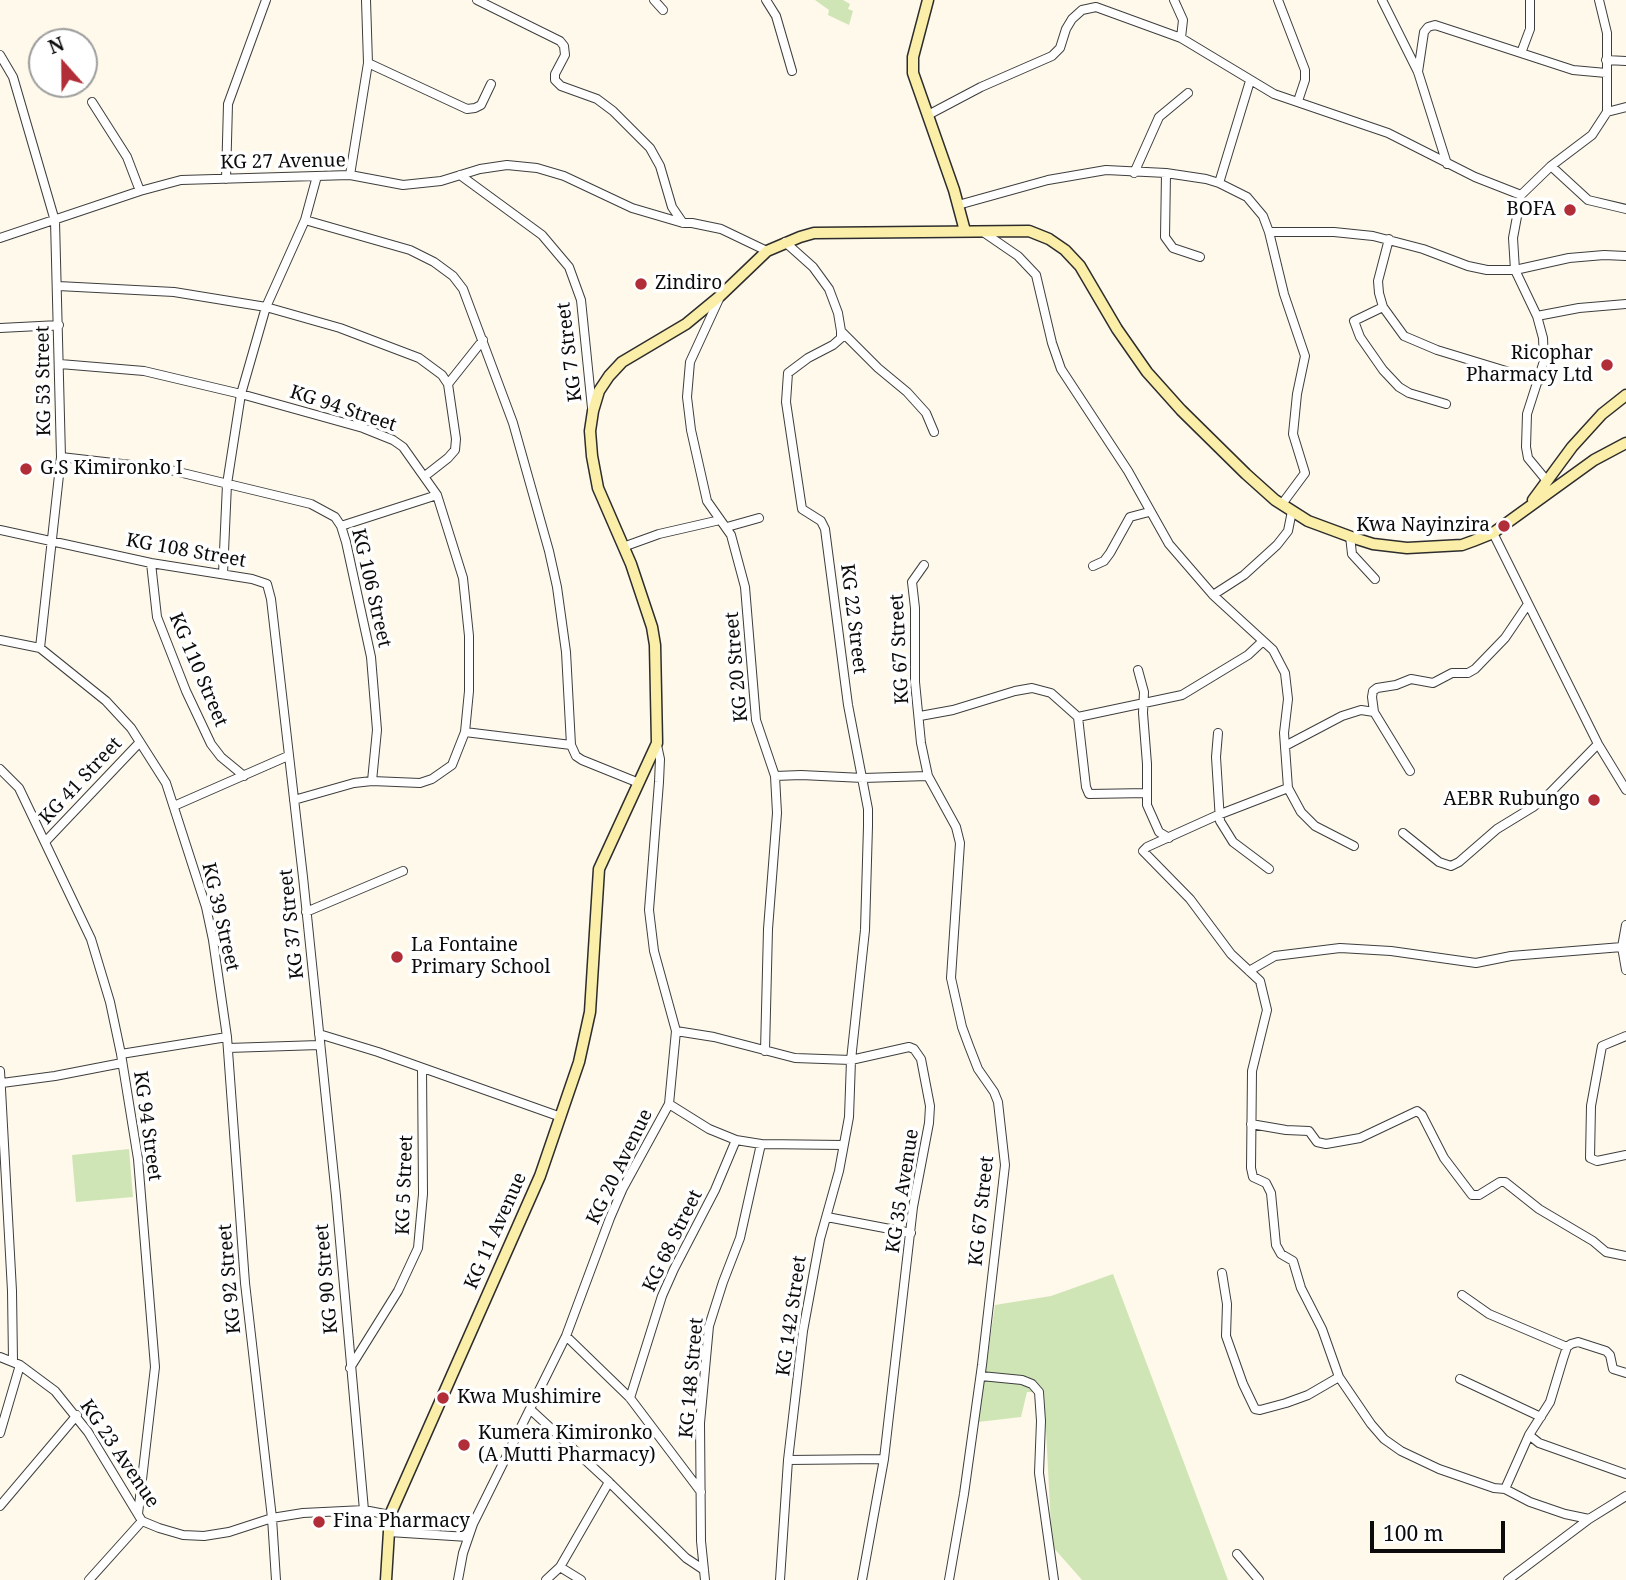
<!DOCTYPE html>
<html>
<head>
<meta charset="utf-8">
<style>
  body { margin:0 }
  #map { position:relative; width:1626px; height:1580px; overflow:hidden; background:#fef9ea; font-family:"Noto Serif",serif }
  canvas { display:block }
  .north { position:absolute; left:28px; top:28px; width:70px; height:70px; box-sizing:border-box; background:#fff; border:2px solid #9d9d9d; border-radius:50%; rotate:339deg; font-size:19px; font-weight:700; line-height:28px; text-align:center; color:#0b0b0b }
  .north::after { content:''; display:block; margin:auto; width:24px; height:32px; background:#b12d37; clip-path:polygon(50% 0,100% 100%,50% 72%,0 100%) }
  .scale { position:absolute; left:1370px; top:1521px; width:135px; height:32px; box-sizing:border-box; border:4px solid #0b0b0b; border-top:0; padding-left:9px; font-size:21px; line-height:24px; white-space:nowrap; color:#0b0b0b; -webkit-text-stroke:5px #fff; paint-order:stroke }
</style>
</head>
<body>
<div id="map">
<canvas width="1626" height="1580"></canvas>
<div class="north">N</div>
<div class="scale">100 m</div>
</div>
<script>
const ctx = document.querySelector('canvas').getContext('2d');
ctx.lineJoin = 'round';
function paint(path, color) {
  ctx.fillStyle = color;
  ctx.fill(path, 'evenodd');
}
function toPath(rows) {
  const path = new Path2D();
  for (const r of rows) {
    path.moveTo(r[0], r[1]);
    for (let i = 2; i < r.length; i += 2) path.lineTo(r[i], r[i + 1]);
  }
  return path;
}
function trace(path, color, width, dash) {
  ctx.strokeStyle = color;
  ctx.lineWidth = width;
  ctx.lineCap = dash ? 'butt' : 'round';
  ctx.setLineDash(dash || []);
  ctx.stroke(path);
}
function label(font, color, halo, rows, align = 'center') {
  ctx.font = font + ' "Noto Serif",serif';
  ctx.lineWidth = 7;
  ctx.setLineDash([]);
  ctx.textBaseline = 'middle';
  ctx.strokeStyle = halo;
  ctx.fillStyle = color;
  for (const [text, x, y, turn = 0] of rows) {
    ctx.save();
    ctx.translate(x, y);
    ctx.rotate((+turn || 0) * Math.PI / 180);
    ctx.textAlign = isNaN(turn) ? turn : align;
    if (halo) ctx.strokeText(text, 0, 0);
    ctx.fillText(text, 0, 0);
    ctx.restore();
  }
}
const green = toPath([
  [815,0,843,0,850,4,848,9,853,11,849,25,828,15,829,10],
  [129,1149,133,1197,76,1202,72,1155],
  [1113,1274,1228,1580,1082,1580,1052,1546,1044,1392,1027,1392,1021,1417,978,1422,995,1305,1051,1296]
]);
const street = toPath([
  [477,0,560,41,564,46,565,55,555,74,555,80,561,86,597,99,613,111,650,148,660,166,672,207,683,223],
  [654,0,663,10],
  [766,0,776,16,792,71],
  [1174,0,1183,20,1181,38],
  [1278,0,1305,70,1305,80,1298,101],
  [1382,0,1418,72,1447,164],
  [1521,53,1530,29,1530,0],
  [0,55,13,77,55,221,61,457,40,648],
  [1606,60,1626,61],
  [368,63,467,109,475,108,481,105,491,84],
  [1418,72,1424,32,1428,27,1435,25,1573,70,1606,73],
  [92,102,127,157,140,191],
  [1607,112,1626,107],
  [928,115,981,87,1052,56,1060,48,1066,29,1072,19,1082,10,1096,7,1181,38,1274,94,1388,133,1475,177,1521,195],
  [1551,166,1588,200,1626,209],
  [1134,173,1159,117,1188,93],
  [1166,173,1165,237,1173,248,1200,257],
  [350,175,368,63,366,0],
  [460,175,542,235,569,267,581,300,592,408],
  [226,179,228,104,266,0],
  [1219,183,1250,81],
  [958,205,1048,180,1106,170,1166,173,1206,179,1219,183,1247,197,1263,216,1269,232,1284,294,1305,356,1297,394,1293,434,1305,473,1282,504],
  [305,220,410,250,434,262,453,276,463,289,513,423,549,551,557,587,566,652,571,745],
  [983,232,1018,256,1036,275,1052,343,1061,369,1128,471,1169,544,1213,595,1273,650,1285,673,1288,699,1284,733,1288,788,1301,812,1315,826,1354,846],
  [1269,232,1334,232,1373,236,1423,249,1468,266,1487,270,1515,270,1569,258,1604,255,1626,256],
  [0,238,140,191,181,180,350,175,403,185,441,181,480,169,507,165,537,168,564,176,632,208,683,223,692,223,721,229,767,251],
  [1389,239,1378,281,1379,293,1383,307,1404,336,1437,350,1539,381],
  [58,286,174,292,266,307,340,328,419,358,442,375,448,384,456,439,455,450,448,458,425,476],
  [719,299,690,362,687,397,691,430,707,501,731,535,745,587,756,720,775,776,777,813,768,929,765,1051],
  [1383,307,1354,321,1360,337,1383,370,1399,387,1409,393,1446,404],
  [1537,316,1579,308,1626,304],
  [0,328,59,325],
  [841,331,878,368,907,392,926,413,934,432],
  [60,364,144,371,241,394,363,428,393,440,403,447,437,495,463,578,469,636,469,691,465,732],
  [448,384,483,340],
  [61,457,166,469,311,504,335,517,341,526,346,542,371,657,377,730,372,781],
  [1547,481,1528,458,1526,447,1527,414,1544,361,1543,338,1537,316,1515,270,1513,238,1521,195,1551,166,1592,135,1607,112,1607,33,1599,0],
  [341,526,437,495],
  [727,527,759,518],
  [0,530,151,563,252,579,267,584,271,599,303,877,336,1196,364,1510],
  [1493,533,1598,744,1626,790],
  [1350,536,1352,554,1375,579],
  [623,547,659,534,720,520],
  [151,563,157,617,186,691,211,744,221,757,244,776],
  [924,565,912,582,915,608,915,682,921,743,928,776,956,827,960,843,951,978,962,1027,969,1046,978,1069,994,1092,998,1102,1005,1165,982,1365,964,1494,949,1580],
  [1093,566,1104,561,1110,553,1130,517,1149,512],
  [223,574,227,484,241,394,266,307,305,220,317,176],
  [1213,595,1244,575,1277,545,1288,531,1292,511],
  [0,640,40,648,106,701,131,728,166,783,206,907,213,940,227,1037,245,1283,272,1518,276,1580],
  [1138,670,1144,692,1143,713,1147,764,1147,805,1159,832,1169,838],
  [1374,712,1372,697,1373,691,1377,688,1396,685,1411,679,1433,683,1452,673,1468,673,1475,669,1505,638,1528,604],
  [920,716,953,710,1015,691,1032,688,1051,693,1078,717],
  [1218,733,1216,757,1220,821,1233,842,1269,869],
  [1285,746,1342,716,1361,710,1374,712,1410,771],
  [0,769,19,788,91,939,110,1002,121,1054,138,1159,155,1367,138,1514],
  [775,776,801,775,863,778,928,776],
  [1288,788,1218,815,1147,847,1143,851,1190,899,1231,954,1260,981,1267,1010,1252,1071,1251,1168,1253,1177,1266,1183,1271,1193,1276,1245,1281,1254,1293,1261,1301,1288,1322,1329,1339,1377,1371,1424,1384,1439,1401,1451,1439,1469,1494,1488,1505,1489,1530,1502,1565,1514,1589,1519],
  [1147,793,1089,794,1086,787,1078,717,1182,695,1248,655,1263,641],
  [294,800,354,783,372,781,420,783,432,779,452,765,465,732,571,745,576,756,582,760,639,783],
  [174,806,288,756],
  [1403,833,1439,862,1451,866,1459,862,1497,829,1533,807,1547,796,1598,744],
  [45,842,140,742],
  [306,912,403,871],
  [1626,925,1622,947,1626,970],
  [1249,971,1275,956,1340,948,1391,951,1476,963,1511,956,1622,947],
  [676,1031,714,1037,795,1058,851,1060,909,1047,914,1049,921,1059,930,1106,929,1123,913,1207,884,1459,862,1580],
  [319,1034,378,1052,561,1117],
  [1626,1036,1602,1046,1591,1106,1590,1158,1597,1161,1626,1155],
  [228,1048,319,1045],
  [121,1054,227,1037],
  [0,1071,12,1291,13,1361],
  [2,1083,55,1076,122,1063],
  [669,1104,709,1129,736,1140,761,1144,843,1145],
  [1251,1124,1286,1130,1309,1131,1317,1142,1326,1144,1360,1138,1417,1111,1422,1115,1444,1158,1472,1195,1479,1195,1500,1182,1505,1182,1539,1209,1593,1241,1606,1252,1626,1256],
  [827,1217,911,1233],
  [1222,1273,1227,1304,1226,1336,1243,1384,1255,1409,1260,1410,1286,1403,1308,1395,1339,1377],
  [1462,1295,1489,1314,1567,1347],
  [566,1336,630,1398,701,1492],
  [0,1357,20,1365,55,1391,88,1432,142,1521,159,1528,183,1535,204,1536,229,1532,272,1518,303,1513,364,1510,390,1515],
  [350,1368,398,1291,418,1248,423,1194,422,1068],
  [1626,1373,1613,1369,1610,1355,1606,1351,1578,1342,1571,1344,1567,1347,1563,1359,1550,1402,1529,1435,1539,1443,1626,1474],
  [981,1376,1022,1380,1032,1384,1039,1392,1041,1421,1039,1473,1054,1580],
  [1460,1379,1541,1417],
  [630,1398,662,1296,674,1269,715,1190,736,1140],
  [531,1410,609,1482,686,1558,704,1570],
  [0,1433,20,1365],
  [788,1460,884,1459],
  [1505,1489,1529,1435],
  [0,1506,77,1415],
  [389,1532,468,1537],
  [1237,1554,1259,1580],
  [560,1567,581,1580],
  [89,1580,142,1521],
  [458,1580,463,1553,473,1524,566,1336,610,1218,623,1188,669,1104,676,1031,654,951,649,910,659,782,660,759,657,745],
  [546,1580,560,1567,609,1482],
  [705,1580,701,1541,700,1423,709,1326,723,1282,740,1238,761,1144],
  [780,1580,788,1460,803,1331,820,1239,839,1171,849,1117,851,1060,865,930,868,826,868,809,848,705,825,529,821,521,802,509,786,402,788,373,808,358,833,345,841,338,841,331,838,313,829,289,813,267,785,242],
  [1508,1580,1589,1519,1626,1496]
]);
const secondary = toPath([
  [928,0,913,57,913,73,954,190,965,231],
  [1533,500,1572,447,1602,414,1626,395],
  [386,1580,390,1515,540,1176,579,1062,590,1012,599,869,657,743,655,645,652,627,631,564,598,488,592,456,590,431,593,411,599,391,609,376,622,362,686,324,720,296,767,251,800,237,814,233,1029,231,1049,239,1065,250,1080,266,1117,329,1147,372,1181,410,1246,474,1275,500,1308,521,1354,538,1373,544,1407,548,1462,545,1473,541,1493,533,1594,460,1626,443]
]);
const markers = [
  [1570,210,7,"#b12d37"],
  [641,284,7,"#b12d37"],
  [1607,365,7,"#b12d37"],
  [26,469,7,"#b12d37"],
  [1504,526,7,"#b12d37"],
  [1594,800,7,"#b12d37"],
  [397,957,7,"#b12d37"],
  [443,1398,7,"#b12d37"],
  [464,1445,7,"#b12d37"],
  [319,1522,7,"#b12d37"]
];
const streetNames = [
  ["KG 27 Avenue",283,162,-1],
  ["KG 7 Street",570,352,-97],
  ["KG 53 Street",44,381,-91],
  ["KG 94 Street",343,409,18],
  ["KG 108 Street",186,551,10],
  ["KG 106 Street",371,588,77],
  ["KG 22 Street",853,619,83],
  ["KG 67 Street",900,649,-93],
  ["KG 20 Street",737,667,-95],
  ["KG 110 Street",198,670,67],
  ["KG 41 Street",81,781,-47],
  ["KG 39 Street",220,917,77],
  ["KG 37 Street",292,924,-96],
  ["KG 94 Street",147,1126,82],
  ["KG 20 Avenue",620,1167,-64],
  ["KG 5 Street",405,1185,-88],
  ["KG 35 Avenue",903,1191,-81],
  ["KG 67 Street",982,1211,-84],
  ["KG 11 Avenue",496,1231,-66],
  ["KG 68 Street",673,1241,-64],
  ["KG 92 Street",230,1279,-95],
  ["KG 90 Street",327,1279,-95],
  ["KG 142 Street",792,1316,-82],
  ["KG 148 Street",692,1378,-85],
  ["KG 23 Avenue",119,1454,56]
];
const poiNames = [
  ["BOFA",1556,210,"right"],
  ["Zindiro",655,284],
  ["Ricophar",1593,354,"right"],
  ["Pharmacy Ltd",1593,376,"right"],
  ["G.S Kimironko I",40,469],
  ["Kwa Nayinzira",1490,526,"right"],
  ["AEBR Rubungo",1580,800,"right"],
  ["La Fontaine",411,946],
  ["Primary School",411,968],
  ["Kwa Mushimire",457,1398],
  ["Kumera Kimironko",478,1434],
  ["(A Mutti Pharmacy)",478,1456],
  ["Fina Pharmacy",333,1522]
];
paint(green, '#d0e5b6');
trace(street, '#3e3e3e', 10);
trace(secondary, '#2d2d2d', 13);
trace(street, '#fff', 8);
trace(secondary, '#faeea9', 10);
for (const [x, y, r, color] of markers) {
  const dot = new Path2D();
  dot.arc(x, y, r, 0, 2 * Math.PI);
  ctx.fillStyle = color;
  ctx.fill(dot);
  trace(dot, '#fff', 2.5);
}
label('19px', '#0b0b0b', '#fff', streetNames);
label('19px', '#0b0b0b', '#fff', poiNames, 'left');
</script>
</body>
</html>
